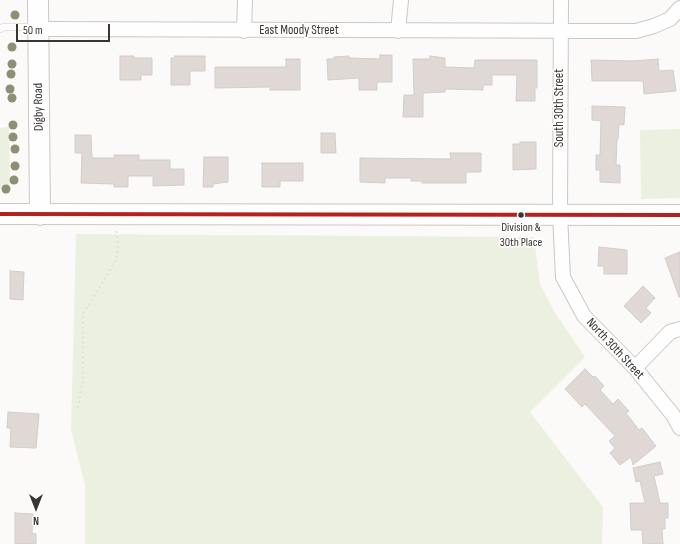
<!DOCTYPE html>
<html>
<head>
<meta charset="utf-8">
<style>
  body { margin:0 }
  #map { position:relative; width:680px; height:544px; overflow:hidden; background:#fcfaf8; font-family:"Sofia Sans Condensed",sans-serif }
  canvas { display:block }
  .north { position:absolute; left:16px; top:488px; width:40px; height:40px; -webkit-text-stroke:3px #fff; paint-order:stroke; rotate:180deg; font-size:11px; font-weight:700; line-height:16px; text-align:center; color:#3a3432 }
  .north::after { content:''; display:block; margin:auto; width:14px; height:18px; background:#3a3432; clip-path:polygon(50% 0,100% 100%,50% 72%,0 100%) }
  .scale { position:absolute; left:16px; top:24px; width:94px; height:18px; box-sizing:border-box; border:2px solid #3a3432; border-top:0; padding-left:5px; font-size:12px; line-height:14px; white-space:nowrap; color:#3a3432; -webkit-text-stroke:3px #fff; paint-order:stroke }
</style>
</head>
<body>
<div id="map">
<canvas width="680" height="544"></canvas>
<div class="north">N</div>
<div class="scale">50 m</div>
</div>
<script>
const ctx = document.querySelector('canvas').getContext('2d');
ctx.lineJoin = 'round';
function paint(path, color) {
  ctx.fillStyle = color;
  ctx.fill(path, 'evenodd');
}
function toPath(rows) {
  const path = new Path2D();
  for (const r of rows) {
    path.moveTo(r[0], r[1]);
    for (let i = 2; i < r.length; i += 2) path.lineTo(r[i], r[i + 1]);
  }
  return path;
}
function trace(path, color, width, dash) {
  ctx.strokeStyle = color;
  ctx.lineWidth = width;
  ctx.lineCap = dash ? 'butt' : 'round';
  ctx.setLineDash(dash || []);
  ctx.stroke(path);
}
function label(font, color, halo, rows, align = 'center') {
  ctx.font = font + ' "Sofia Sans Condensed",sans-serif';
  ctx.lineWidth = 3;
  ctx.setLineDash([]);
  ctx.textBaseline = 'middle';
  ctx.strokeStyle = halo;
  ctx.fillStyle = color;
  for (const [text, x, y, turn = 0] of rows) {
    ctx.save();
    ctx.translate(x, y);
    ctx.rotate((+turn || 0) * Math.PI / 180);
    ctx.textAlign = isNaN(turn) ? turn : align;
    if (halo) ctx.strokeText(text, 0, 0);
    ctx.fillText(text, 0, 0);
    ctx.restore();
  }
}
const green = toPath([
  [9,127,10,183,5,189,0,188,0,128],
  [680,129,680,198,641,199,640,130],
  [76,234,534,237,540,284,554,311,585,357,530,412,603,507,602,544,85,544,85,485,71,430]
]);
const building = toPath([
  [380,55,392,55,392,82,377,82,377,90,359,90,359,78,328,80,327,59,334,59,334,57,349,56,349,58,380,59,380,55],
  [120,56,134,56,134,58,152,58,152,75,141,75,141,80,120,80,120,56],
  [175,56,205,56,205,71,190,71,190,85,171,85,171,58,175,58,175,56],
  [430,56,445,58,445,67,474,68,475,60,537,60,537,88,535,88,535,101,516,101,517,75,492,75,492,85,483,85,483,90,445,89,445,92,423,93,423,117,403,117,404,95,414,95,413,59,430,59,430,56],
  [286,59,300,59,300,90,270,90,270,87,215,88,215,67,286,67,286,59],
  [658,59,659,71,673,70,676,91,644,94,643,81,592,81,591,60,633,61,658,59],
  [592,106,625,107,624,125,619,124,618,139,617,139,616,165,620,165,620,183,600,182,600,170,596,170,596,155,600,155,601,121,592,120,592,106],
  [321,133,335,133,336,153,321,153,321,133],
  [75,135,91,135,92,158,114,158,114,155,139,155,139,160,170,160,170,169,184,169,184,185,153,186,153,176,128,176,128,187,114,187,114,184,81,183,82,153,75,153,75,135],
  [520,142,536,142,536,169,513,170,513,144,520,144,520,142],
  [450,153,481,153,481,172,466,172,466,183,422,183,422,181,411,181,411,178,385,178,385,183,360,182,360,158,451,159,450,153],
  [204,157,228,157,228,182,213,184,213,187,203,187,204,157],
  [262,163,303,163,303,181,280,181,280,187,262,187,262,163],
  [599,247,627,250,627,274,604,274,604,266,598,266,599,247],
  [680,252,680,297,679,297,665,258,680,252],
  [10,271,24,272,23,300,10,299,10,271],
  [643,286,655,298,646,308,651,313,641,323,624,306,643,286],
  [585,369,593,377,595,376,604,386,600,390,613,404,618,399,629,411,626,413,639,430,642,428,656,446,633,465,631,457,620,465,610,453,615,448,609,441,615,436,585,404,582,407,565,389,585,369],
  [8,412,39,414,36,448,10,447,11,428,7,428,8,412],
  [660,462,663,474,654,476,660,503,668,503,668,518,665,518,665,529,662,529,663,544,643,544,642,530,631,530,630,503,645,503,640,481,636,482,633,468,660,462],
  [15,513,33,514,32,533,36,534,36,544,15,544,15,513]
]);
const path = toPath([
  [78,408,83,380,83,314,116,260,118,243,116,230]
]);
const lane = toPath([
  [0,29,4,27,28,27,38,29]
]);
const street = toPath([
  [561,0,560,215,563,277,584,316,635,368,673,415,680,428],
  [38,29,636,31,654,26,670,19,680,8],
  [244,31,245,0],
  [398,31,401,0],
  [635,368,670,332,680,329]
]);
const secondary = toPath([
  [38,0,40,215],
  [0,214,680,215]
]);
const bus1 = toPath([
  [0,214,680,215]
]);
const trees = [
  [15,15],
  [12,47],
  [12,64],
  [11,74],
  [10,89],
  [12,98],
  [13,125],
  [13,137],
  [15,149],
  [15,166],
  [14,180],
  [6,189]
];
const markers = [
  [521,215,3.5,"#3a3432"]
];
const busNames = [
  ["Division &",521,228],
  ["30th Place",521,243]
];
const streetNames = [
  ["East Moody Street",299,31],
  ["Digby Road",39,107,-91],
  ["South 30th Street",560,108,-90],
  ["North 30th Street",615,349,47]
];
paint(green, '#ecf0e0');
paint(building, '#dfd8d5');
trace(building, '#d0cdcb', 1);
trace(lane, '#cac7c5', 8);
trace(street, '#cac7c5', 16);
trace(secondary, '#cac7c5', 22);
trace(path, '#e1e0df', 2, [2, 3]);
trace(lane, '#fffefe', 7);
trace(street, '#fffefe', 14);
trace(secondary, '#fffefe', 20);
trace(bus1, '#b02321', 4);
ctx.fillStyle = '#8c9175';
for (const [x, y] of trees) {
  ctx.beginPath();
  ctx.arc(x, y, 4.5, 0, 2 * Math.PI);
  ctx.fill();
}
for (const [x, y, r, color] of markers) {
  const dot = new Path2D();
  dot.arc(x, y, r, 0, 2 * Math.PI);
  ctx.fillStyle = color;
  ctx.fill(dot);
  trace(dot, '#fff', 1.5);
}
label('12px', '#3a3432', '#fff', busNames);
label('13px', '#3a3432', '#fff', streetNames);
</script>
</body>
</html>
